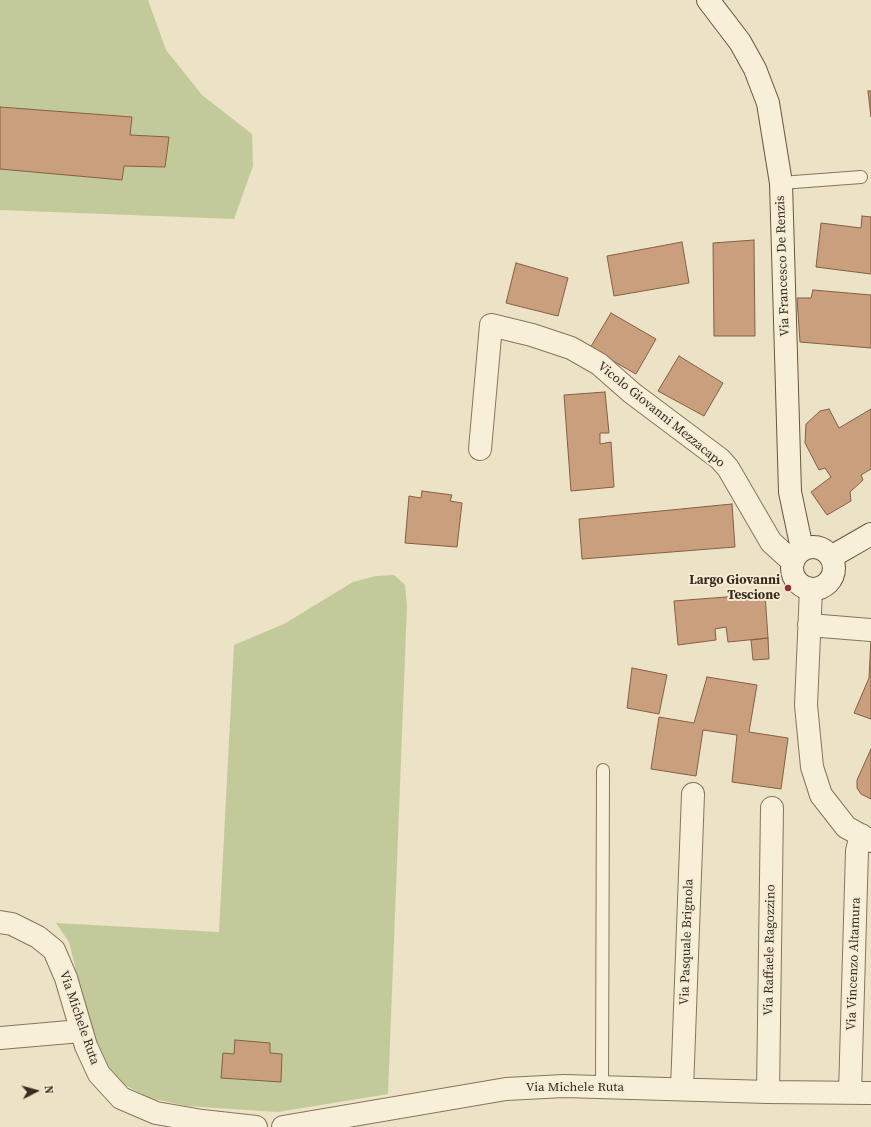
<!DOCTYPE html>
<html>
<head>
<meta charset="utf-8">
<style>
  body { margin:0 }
  #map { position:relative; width:871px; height:1127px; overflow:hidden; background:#ece2c5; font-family:"Source Serif 4",serif }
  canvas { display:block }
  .north { position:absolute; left:16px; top:1071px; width:40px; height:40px; -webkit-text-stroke:3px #f4ecd4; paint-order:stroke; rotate:84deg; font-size:11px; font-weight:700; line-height:16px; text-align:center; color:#372c1f }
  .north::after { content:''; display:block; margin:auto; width:14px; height:18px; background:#372c1f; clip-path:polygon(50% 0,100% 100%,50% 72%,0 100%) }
</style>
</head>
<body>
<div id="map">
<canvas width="871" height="1127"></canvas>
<div class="north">N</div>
</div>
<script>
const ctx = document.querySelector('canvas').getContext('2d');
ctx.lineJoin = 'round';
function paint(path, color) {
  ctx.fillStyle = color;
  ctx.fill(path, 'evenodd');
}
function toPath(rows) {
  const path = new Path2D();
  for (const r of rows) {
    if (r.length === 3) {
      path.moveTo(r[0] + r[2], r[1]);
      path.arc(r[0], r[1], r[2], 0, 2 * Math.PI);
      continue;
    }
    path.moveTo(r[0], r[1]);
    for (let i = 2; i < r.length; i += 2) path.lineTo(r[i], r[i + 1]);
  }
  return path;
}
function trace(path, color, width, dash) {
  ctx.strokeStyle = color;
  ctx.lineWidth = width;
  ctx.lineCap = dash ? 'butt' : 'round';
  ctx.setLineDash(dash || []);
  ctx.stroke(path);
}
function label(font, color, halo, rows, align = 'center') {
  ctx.font = font + ' "Source Serif 4",serif';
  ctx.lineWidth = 4;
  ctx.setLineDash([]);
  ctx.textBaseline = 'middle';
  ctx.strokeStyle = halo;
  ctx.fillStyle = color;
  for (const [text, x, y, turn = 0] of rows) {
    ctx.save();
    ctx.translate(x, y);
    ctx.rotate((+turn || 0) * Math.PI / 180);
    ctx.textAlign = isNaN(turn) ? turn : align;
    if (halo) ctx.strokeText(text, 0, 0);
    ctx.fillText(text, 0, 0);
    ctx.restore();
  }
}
const green = toPath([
  [0,0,148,0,166,50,202,95,252,134,253,166,234,219,0,210],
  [394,575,405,585,407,605,388,1094,278,1112,186,1106,150,1098,119,1082,102,1061,82,1010,75,966,69,942,56,923,219,932,234,645,284,624,353,582,376,576]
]);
const building = toPath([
  [868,91,871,91,871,117,868,91],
  [0,107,132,117,130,135,169,137,165,167,124,166,122,180,0,169,0,107],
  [862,216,871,217,871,274,816,267,821,223,861,228,862,216],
  [754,240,755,336,714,336,713,243,754,240],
  [682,242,689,283,614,296,607,256,682,242],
  [516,263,568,278,558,316,506,303,516,263],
  [813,290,871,295,871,348,800,342,797,298,811,298,813,290],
  [611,313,656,339,636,374,590,348,611,313],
  [679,356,723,383,704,416,658,391,679,356],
  [605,392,609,433,600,433,600,444,611,442,614,487,571,491,564,395,605,392],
  [829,409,839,428,871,409,871,469,861,475,863,480,850,492,851,501,827,515,811,492,831,477,825,468,819,470,805,443,806,424,820,411,829,409],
  [422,491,452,495,450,501,462,503,457,547,405,543,409,496,421,498,422,491],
  [732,504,735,547,582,559,579,519,732,504],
  [765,594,768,638,728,642,726,627,715,629,716,640,678,645,674,601,765,594],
  [768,638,769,659,753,660,751,640,768,638],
  [871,639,871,719,854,713,869,678,871,639],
  [632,668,667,675,659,714,627,708,632,668],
  [707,677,757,685,749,732,788,738,781,789,732,782,737,735,703,730,696,776,651,769,659,717,694,723,707,677],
  [871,749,871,799,861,794,857,788,857,780,871,749],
  [235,1040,270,1043,270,1053,282,1054,281,1082,221,1078,223,1053,234,1054,235,1040]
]);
const lane = toPath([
  [781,183,861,177],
  [602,1087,603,770]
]);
const street = toPath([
  [480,449,491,325,532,335,571,348,599,364,632,393,720,459,728,468,771,542,793,562],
  [811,589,806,705,812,767,821,795,846,827,871,841],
  [809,625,871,630],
  [0,922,12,924,38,937,54,950,66,978,86,1046,99,1074,121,1098,156,1113,202,1121,256,1127],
  [0,1038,81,1031],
  [682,1089,693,794],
  [768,1092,772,808],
  [850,1093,857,851,861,835],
  [283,1127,506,1089,564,1086,768,1092,871,1093]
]);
const secondary = toPath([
  [708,0,740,42,755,69,768,103,781,183,790,492,802,549],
  [813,568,21],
  [831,557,871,534]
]);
const markers = [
  [788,588,4,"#93312e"]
];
const streetNames = [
  ["Via Francesco De Renzis",783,266,-92],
  ["Vicolo Giovanni Mezzacapo",661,415,39],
  ["Via Pasquale Brignola",687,942,-88],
  ["Via Raffaele Ragozzino",770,950,-89],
  ["Via Vincenzo Altamura",854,964,-88],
  ["Via Michele Ruta",79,1018,71],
  ["Via Michele Ruta",575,1088]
];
const poiNames = [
  ["Largo Giovanni",780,581],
  ["Tescione",780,596]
];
paint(green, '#c3ca99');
paint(building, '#c99f7d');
trace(building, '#855f43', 1);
trace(lane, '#87745c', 14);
trace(street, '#87745c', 24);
trace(secondary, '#68553f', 24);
trace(lane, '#f7efd8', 12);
trace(street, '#f7efd8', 22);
trace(secondary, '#f7efd8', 22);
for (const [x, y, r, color] of markers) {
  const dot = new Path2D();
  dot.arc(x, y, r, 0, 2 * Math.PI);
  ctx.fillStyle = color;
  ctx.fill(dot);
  trace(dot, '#f4ecd4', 1.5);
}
label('13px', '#372c1f', '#f4ecd4', streetNames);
label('bold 13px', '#372c1f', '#f4ecd4', poiNames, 'right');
</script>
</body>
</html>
